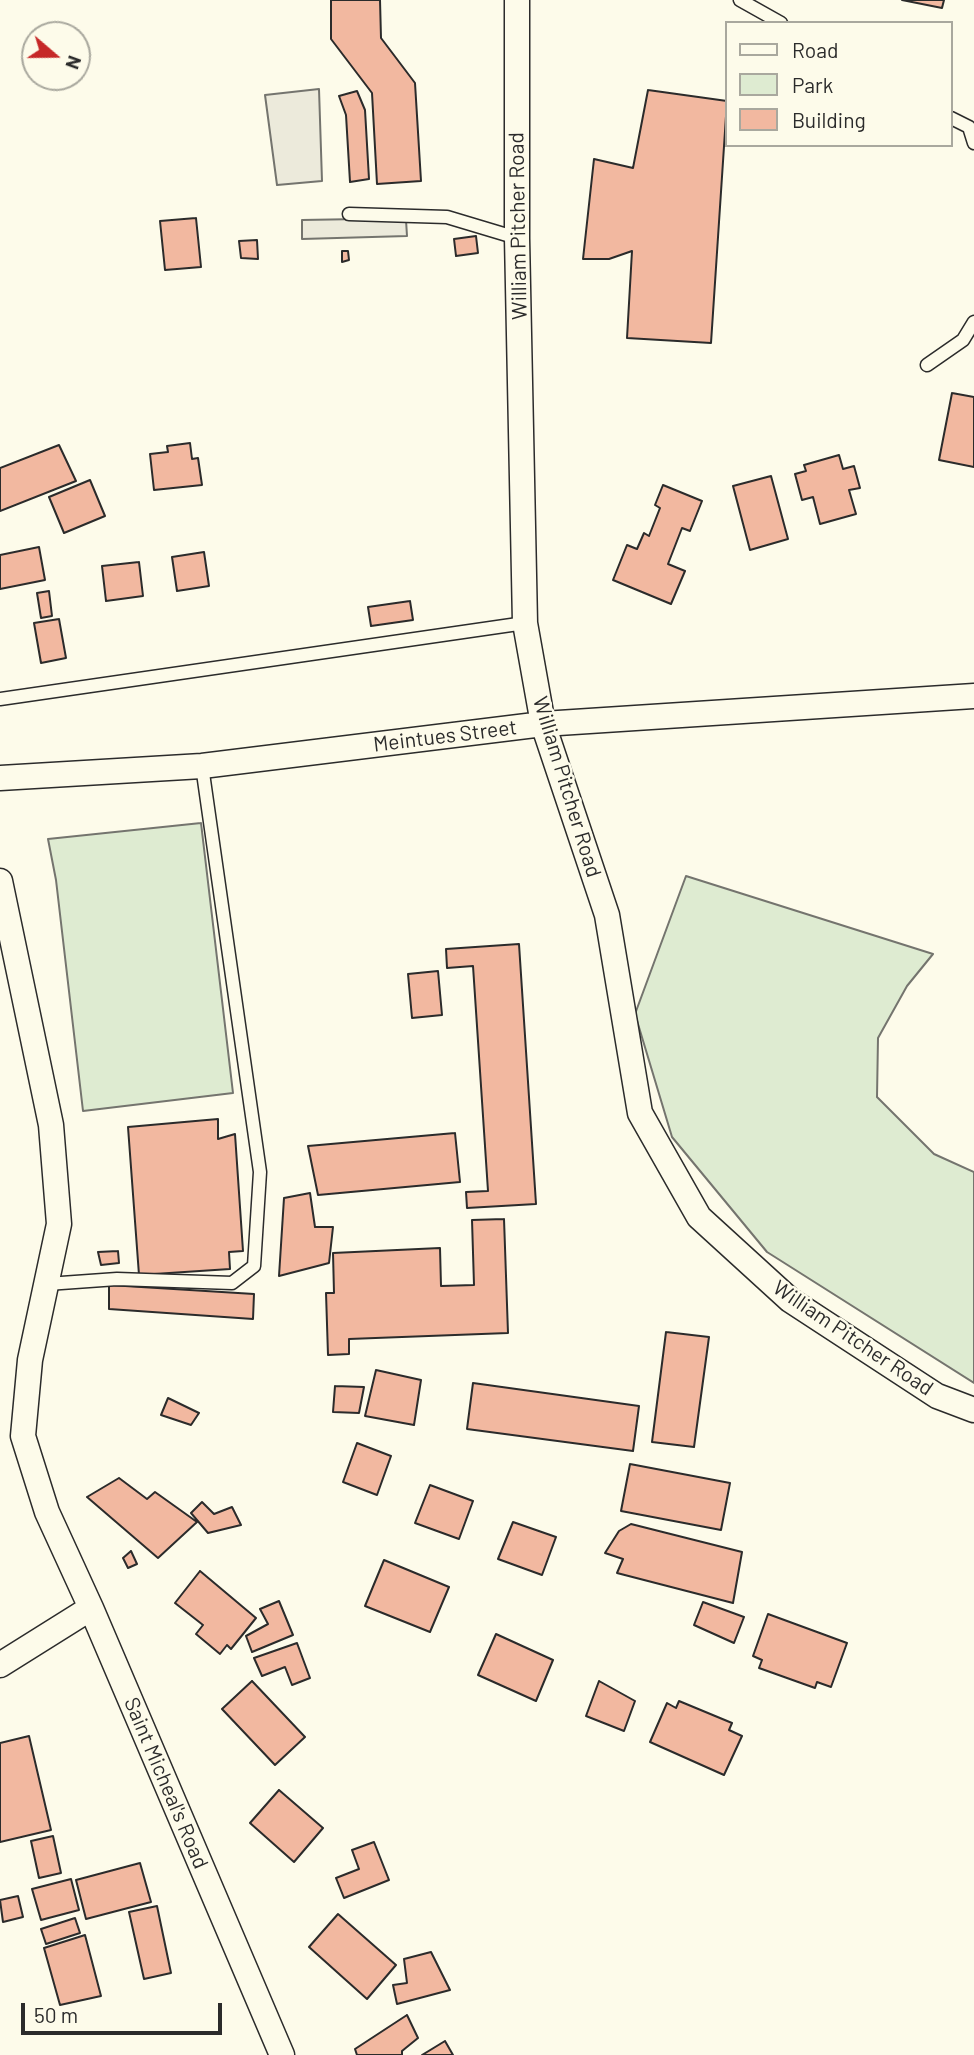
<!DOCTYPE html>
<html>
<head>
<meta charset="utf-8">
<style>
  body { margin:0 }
  #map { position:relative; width:974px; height:2055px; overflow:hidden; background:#fdfbea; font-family:Barlow,sans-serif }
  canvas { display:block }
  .legend { position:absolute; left:725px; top:21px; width:228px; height:126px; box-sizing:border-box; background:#fdfbea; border:2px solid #a9a89e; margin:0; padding:9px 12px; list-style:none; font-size:21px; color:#2b2b2b }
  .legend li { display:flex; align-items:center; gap:14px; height:35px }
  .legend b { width:35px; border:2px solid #a9a89e }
  .north { position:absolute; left:21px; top:21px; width:70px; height:70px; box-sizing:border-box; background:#fdfbea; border:2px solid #a9a89e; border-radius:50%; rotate:110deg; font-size:19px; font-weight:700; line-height:28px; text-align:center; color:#2b2b2b }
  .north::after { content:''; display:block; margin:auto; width:24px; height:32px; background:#c62828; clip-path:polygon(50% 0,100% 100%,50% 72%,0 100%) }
  .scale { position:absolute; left:21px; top:2003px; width:201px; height:32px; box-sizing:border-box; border:4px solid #2b2b2b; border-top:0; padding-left:9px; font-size:21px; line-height:24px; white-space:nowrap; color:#2b2b2b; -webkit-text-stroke:5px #fdfbea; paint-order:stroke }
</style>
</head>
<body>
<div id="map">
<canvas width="974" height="2055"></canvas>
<ul class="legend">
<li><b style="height:9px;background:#fdfbea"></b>Road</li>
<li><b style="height:19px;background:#deebd1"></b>Park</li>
<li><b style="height:19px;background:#f2b8a0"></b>Building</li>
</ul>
<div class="north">N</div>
<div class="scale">50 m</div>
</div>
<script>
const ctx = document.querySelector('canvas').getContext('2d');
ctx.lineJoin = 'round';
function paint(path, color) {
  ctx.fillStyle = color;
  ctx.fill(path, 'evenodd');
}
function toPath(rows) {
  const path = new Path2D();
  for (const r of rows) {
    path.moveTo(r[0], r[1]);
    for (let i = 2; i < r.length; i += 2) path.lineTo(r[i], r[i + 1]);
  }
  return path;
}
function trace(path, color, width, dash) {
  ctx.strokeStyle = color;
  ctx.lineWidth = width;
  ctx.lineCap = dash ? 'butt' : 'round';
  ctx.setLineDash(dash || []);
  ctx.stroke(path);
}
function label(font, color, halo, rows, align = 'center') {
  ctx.font = font + ' Barlow,sans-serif';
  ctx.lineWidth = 5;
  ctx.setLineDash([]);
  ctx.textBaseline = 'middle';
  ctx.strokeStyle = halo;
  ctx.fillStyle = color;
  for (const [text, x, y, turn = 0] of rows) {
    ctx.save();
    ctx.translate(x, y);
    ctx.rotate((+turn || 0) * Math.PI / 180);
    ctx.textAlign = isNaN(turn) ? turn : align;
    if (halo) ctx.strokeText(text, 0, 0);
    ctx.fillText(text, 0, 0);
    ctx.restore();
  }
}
const green = toPath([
  [201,823,233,1093,83,1111,56,880,48,839,201,823],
  [686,876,933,954,907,986,878,1038,877,1097,934,1154,974,1172,974,1383,767,1252,672,1137,635,1014,686,876]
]);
const parking = toPath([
  [319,89,322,181,277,185,265,95,319,89],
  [360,219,406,220,407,236,302,239,302,220,360,219]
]);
const building = toPath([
  [331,0,380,0,381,38,415,83,421,181,377,184,372,93,331,39,331,0],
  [902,0,944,0,942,8,902,0],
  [648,90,727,101,711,343,627,338,632,251,609,259,583,259,594,159,633,168,648,90],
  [357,91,365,110,369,179,350,182,346,115,339,96,357,91],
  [196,218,201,267,165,270,160,221,196,218],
  [476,236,478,253,456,256,454,239,476,236],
  [257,240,258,259,241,258,239,241,257,240],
  [342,251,348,251,349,260,342,262,342,251],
  [952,393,974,397,974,467,939,460,952,393],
  [190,443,192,459,198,458,202,485,154,490,150,454,168,452,167,446,190,443],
  [59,445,76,481,0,511,0,468,59,445],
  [839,455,843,469,854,466,860,488,849,490,856,514,820,524,813,497,802,500,795,474,806,471,804,465,839,455],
  [771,476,788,539,750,550,733,486,771,476],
  [90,480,105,516,64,533,49,497,90,480],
  [663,485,702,501,690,531,682,528,668,564,685,571,671,604,613,580,627,545,637,549,644,533,649,536,660,508,655,505,663,485],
  [39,547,45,580,0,589,0,555,39,547],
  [204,552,209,586,177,591,172,557,204,552],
  [139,562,143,596,106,601,102,566,139,562],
  [49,591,52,616,41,618,37,593,49,591],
  [410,601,413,620,371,626,368,607,410,601],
  [59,619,66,658,41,663,34,623,59,619],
  [519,944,536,1204,467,1208,466,1192,488,1191,473,966,447,968,446,949,519,944],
  [438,971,442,1015,412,1018,408,974,438,971],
  [218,1119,218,1139,235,1134,243,1251,229,1252,230,1269,139,1275,128,1127,218,1119],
  [455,1133,460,1182,318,1195,308,1146,455,1133],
  [310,1193,315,1227,333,1227,329,1263,279,1276,284,1198,310,1193],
  [504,1219,508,1333,349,1339,349,1354,328,1355,326,1293,334,1293,333,1253,440,1248,441,1286,474,1285,472,1220,504,1219],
  [118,1251,119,1263,101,1265,98,1252,118,1251],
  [109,1285,254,1294,253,1319,109,1309,109,1285],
  [666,1332,709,1337,694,1447,652,1442,666,1332],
  [376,1370,421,1380,414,1425,365,1416,376,1370],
  [473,1383,639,1406,633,1451,467,1429,473,1383],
  [335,1386,364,1387,359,1413,333,1412,335,1386],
  [168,1398,199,1413,191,1425,161,1415,168,1398],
  [357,1443,391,1456,377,1495,343,1482,357,1443],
  [630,1464,730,1483,721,1530,621,1511,630,1464],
  [119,1478,147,1499,155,1492,197,1522,158,1558,87,1497,119,1478],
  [430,1485,473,1501,459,1539,415,1523,430,1485],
  [202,1502,214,1514,232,1507,241,1525,208,1533,191,1513,202,1502],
  [513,1522,556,1537,542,1575,498,1559,513,1522],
  [631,1524,742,1552,733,1603,617,1573,623,1559,605,1553,619,1531,631,1524],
  [131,1551,137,1564,128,1568,123,1558,131,1551],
  [384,1560,449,1587,430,1632,365,1606,384,1560],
  [200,1571,256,1618,231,1649,227,1645,220,1654,196,1634,203,1625,175,1603,200,1571],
  [279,1601,293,1635,252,1652,246,1636,268,1624,260,1609,279,1601],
  [703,1602,744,1617,734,1643,694,1625,703,1602],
  [768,1614,847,1643,831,1687,817,1682,815,1688,759,1668,762,1660,753,1656,768,1614],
  [496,1634,553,1660,536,1701,478,1675,496,1634],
  [297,1643,310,1678,292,1685,285,1667,262,1676,254,1658,297,1643],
  [252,1681,305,1737,275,1765,222,1709,252,1681],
  [599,1681,635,1701,624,1731,586,1716,599,1681],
  [679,1701,732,1723,729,1730,742,1736,724,1775,650,1742,667,1703,676,1708,679,1701],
  [29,1736,51,1830,0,1842,0,1743,29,1736],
  [279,1790,323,1828,294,1862,250,1823,279,1790],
  [53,1836,61,1873,39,1878,31,1841,53,1836],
  [374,1842,389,1880,344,1898,336,1878,359,1869,352,1850,374,1842],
  [140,1863,151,1902,86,1919,76,1880,140,1863],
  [71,1879,79,1910,41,1920,32,1889,71,1879],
  [18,1896,23,1917,3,1922,0,1900,18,1896],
  [157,1906,171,1973,144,1979,129,1912,157,1906],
  [338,1914,396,1965,367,1999,309,1947,338,1914],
  [75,1918,80,1933,46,1944,41,1929,75,1918],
  [85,1935,101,1996,60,2005,44,1948,85,1935],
  [431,1952,450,1990,397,2004,393,1985,407,1983,404,1959,431,1952],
  [407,2015,418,2038,402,2051,402,2055,357,2055,355,2049,407,2015],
  [445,2041,453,2055,422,2055,445,2041]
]);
const lane = toPath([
  [740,0,781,23],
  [951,118,969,127,974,143],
  [349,214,447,217,517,238],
  [927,365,963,340,974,322],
  [0,699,525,623],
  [47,1284,117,1279,232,1283,254,1266,260,1172,202,766]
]);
const street = toPath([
  [517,0,517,238,525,623,543,724,607,915,640,1113,699,1217,790,1300,937,1396,974,1410],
  [0,778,202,766,543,724,974,696],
  [0,881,51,1125,59,1224,30,1360,23,1436,47,1512,91,1608,282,2055],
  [0,1665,91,1608]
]);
const streetNames = [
  ["William Pitcher Road",518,226,-91],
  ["Meintues Street",445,736,-7],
  ["William Pitcher Road",567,787,73],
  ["William Pitcher Road",853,1338,34],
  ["Saint Micheal's Road",166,1783,67]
];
paint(green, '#deebd1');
trace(green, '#74746e', 2);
paint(parking, '#eceadb');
trace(parking, '#74746e', 2);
paint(building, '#f2b8a0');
trace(building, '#2b2b2b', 2);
trace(lane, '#2b2b2b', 15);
trace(street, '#2b2b2b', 27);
trace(lane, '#fdfbea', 12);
trace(street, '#fdfbea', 24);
label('21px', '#2b2b2b', '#fdfbea', streetNames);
</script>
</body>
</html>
